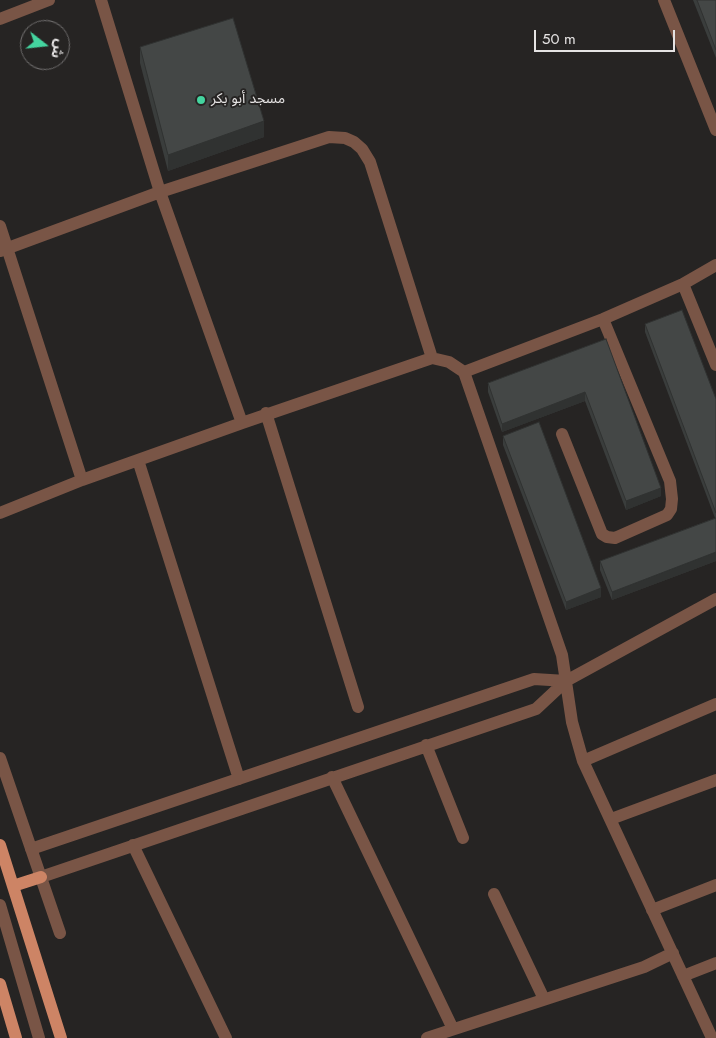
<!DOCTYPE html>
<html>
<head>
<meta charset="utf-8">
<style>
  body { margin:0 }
  #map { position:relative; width:716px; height:1038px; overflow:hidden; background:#262423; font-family:Jost,"Noto Sans Arabic",sans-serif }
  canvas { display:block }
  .north { position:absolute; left:20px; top:20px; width:50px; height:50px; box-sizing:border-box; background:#262423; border:1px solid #727070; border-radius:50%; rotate:106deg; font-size:14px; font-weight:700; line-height:20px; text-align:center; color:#e5e3e3 }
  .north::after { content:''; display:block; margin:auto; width:18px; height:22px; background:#44d49f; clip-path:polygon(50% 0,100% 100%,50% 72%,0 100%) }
  .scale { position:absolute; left:534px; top:30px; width:141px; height:22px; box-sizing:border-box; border:2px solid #e5e3e3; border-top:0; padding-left:6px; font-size:15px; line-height:18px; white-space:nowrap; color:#e5e3e3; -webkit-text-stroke:4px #262423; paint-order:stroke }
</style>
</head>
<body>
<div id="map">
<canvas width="716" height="1038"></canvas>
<div class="north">ش</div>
<div class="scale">50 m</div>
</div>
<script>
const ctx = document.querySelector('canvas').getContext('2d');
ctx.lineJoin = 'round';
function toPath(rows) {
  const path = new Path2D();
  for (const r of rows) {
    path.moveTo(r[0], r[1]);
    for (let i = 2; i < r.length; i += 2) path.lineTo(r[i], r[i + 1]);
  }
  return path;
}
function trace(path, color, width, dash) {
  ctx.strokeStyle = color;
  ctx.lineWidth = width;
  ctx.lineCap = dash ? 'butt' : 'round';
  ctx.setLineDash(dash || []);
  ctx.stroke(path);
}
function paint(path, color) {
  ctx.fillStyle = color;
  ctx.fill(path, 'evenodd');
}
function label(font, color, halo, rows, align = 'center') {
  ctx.font = font + ' Jost,"Noto Sans Arabic",sans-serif';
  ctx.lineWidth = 4;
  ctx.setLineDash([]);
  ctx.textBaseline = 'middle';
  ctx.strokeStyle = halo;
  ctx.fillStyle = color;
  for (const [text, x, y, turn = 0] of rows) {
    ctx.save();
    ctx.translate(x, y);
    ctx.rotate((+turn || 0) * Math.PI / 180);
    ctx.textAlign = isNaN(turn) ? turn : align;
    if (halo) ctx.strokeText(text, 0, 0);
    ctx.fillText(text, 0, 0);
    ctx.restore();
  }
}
const minor = toPath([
  [664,0,716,130],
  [0,19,49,0],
  [0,226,82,480],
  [0,251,160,192,329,137,345,138,354,142,362,149,370,162,432,358],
  [683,284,716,365],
  [464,372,562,655,572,722,583,761,712,1038],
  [266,413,358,707],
  [242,423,432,358,449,362,464,372,603,319,683,284,716,265],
  [562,434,602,534,607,537,615,538,667,515,671,509,672,499,670,481,603,319],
  [138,460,239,779],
  [0,513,82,480,242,423,160,192,101,0],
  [426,745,463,838],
  [0,758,60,933],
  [583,761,716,704],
  [332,777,453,1029],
  [611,819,716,780],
  [133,845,226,1038],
  [31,849,534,679,566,681],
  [41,877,536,709,566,681,716,599],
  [494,894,544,999],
  [0,905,39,1038],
  [652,910,716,885],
  [683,976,716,963],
  [427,1038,644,967,673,953]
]);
const major = toPath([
  [0,845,61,1038],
  [13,886,41,877],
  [0,984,16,1038]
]);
const wall = toPath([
  [693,0,716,0,716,58],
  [140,47,264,137,168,171,140,63],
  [645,324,716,399,716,561,612,600,600,570,600,561,715,518,645,332],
  [606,339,661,496,626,510,585,401,502,432,488,392,488,383],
  [503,436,601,597,566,610,503,445]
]);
const shadedWall = toPath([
  [264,121,264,137,168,171,168,155],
  [585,392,585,401,502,432,502,424],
  [661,488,661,496,626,510,626,501],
  [716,552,716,561,612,600,612,592],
  [601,588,601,597,566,610,566,602]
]);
const building = toPath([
  [697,0,716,0,716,50,697,0],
  [233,18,264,121,168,155,140,47,233,18],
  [682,310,716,399,716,513,645,324,682,310],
  [606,339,661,488,626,501,585,392,502,424,488,383,606,339],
  [539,422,601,588,566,602,503,436,539,422],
  [716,518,716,552,612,592,600,561,716,518]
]);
const markers = [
  [201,100,5,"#44d49f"]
];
const poiNames = [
  ["مسجد أبو بكر",211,100]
];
trace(minor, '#795546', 12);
trace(major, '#cd8465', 12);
paint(wall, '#3a3d3c');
paint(shadedWall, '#303231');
paint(building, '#444746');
trace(building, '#303231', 1);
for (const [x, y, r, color] of markers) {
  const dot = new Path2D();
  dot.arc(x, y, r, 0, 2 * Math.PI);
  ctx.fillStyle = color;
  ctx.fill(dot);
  trace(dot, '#262423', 2);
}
label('14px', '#e5e3e3', '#262423', poiNames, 'left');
</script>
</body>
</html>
